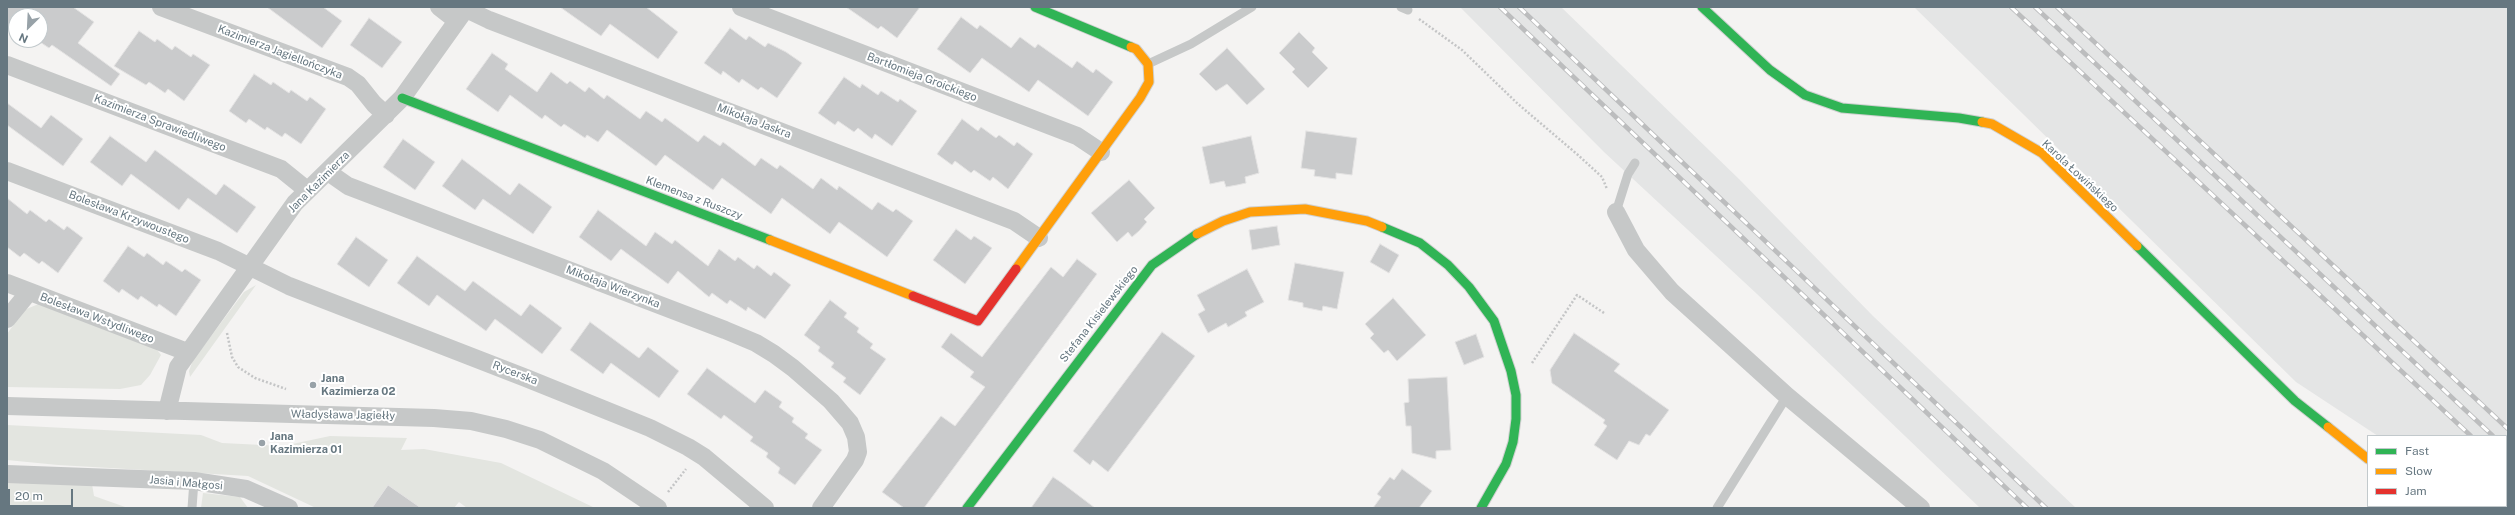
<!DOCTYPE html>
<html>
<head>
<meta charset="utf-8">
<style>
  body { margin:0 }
  #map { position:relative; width:2515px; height:515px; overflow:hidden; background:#f4f3f2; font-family:"Public Sans",sans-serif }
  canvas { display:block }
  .frame { position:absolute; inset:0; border:8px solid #667780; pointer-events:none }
  .legend { position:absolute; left:2367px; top:435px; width:140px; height:72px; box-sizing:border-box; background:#fff; border:1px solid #c2c9cc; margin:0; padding:5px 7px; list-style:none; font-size:12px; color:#667780 }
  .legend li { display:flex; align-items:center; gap:8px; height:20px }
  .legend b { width:20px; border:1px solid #c2c9cc }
  .north { position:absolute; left:8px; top:8px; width:40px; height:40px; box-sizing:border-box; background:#fff; border:1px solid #c2c9cc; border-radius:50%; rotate:204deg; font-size:11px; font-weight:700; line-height:16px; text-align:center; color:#667780 }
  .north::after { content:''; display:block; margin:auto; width:14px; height:18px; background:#98a2a8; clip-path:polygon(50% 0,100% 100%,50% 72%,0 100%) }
  .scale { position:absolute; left:8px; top:489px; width:65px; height:18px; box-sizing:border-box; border:2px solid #667780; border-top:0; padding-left:5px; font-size:12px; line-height:14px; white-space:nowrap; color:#667780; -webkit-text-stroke:3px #fff; paint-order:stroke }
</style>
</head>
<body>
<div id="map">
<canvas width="2515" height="515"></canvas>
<div class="frame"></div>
<ul class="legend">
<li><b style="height:5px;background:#30b455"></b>Fast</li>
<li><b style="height:5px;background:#ff9f0a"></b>Slow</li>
<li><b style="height:5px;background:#e5322d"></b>Jam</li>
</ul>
<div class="north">N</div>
<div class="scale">20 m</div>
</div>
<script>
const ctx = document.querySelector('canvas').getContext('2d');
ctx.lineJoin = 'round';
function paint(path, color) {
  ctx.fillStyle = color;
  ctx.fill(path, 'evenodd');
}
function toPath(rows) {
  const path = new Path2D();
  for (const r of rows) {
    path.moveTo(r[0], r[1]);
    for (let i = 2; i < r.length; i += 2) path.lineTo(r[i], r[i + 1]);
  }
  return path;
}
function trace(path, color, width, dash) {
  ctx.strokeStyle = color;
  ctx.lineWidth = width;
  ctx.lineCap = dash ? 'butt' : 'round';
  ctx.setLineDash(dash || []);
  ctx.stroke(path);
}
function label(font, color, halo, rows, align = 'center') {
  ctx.font = font + ' "Public Sans",sans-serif';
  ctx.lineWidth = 4;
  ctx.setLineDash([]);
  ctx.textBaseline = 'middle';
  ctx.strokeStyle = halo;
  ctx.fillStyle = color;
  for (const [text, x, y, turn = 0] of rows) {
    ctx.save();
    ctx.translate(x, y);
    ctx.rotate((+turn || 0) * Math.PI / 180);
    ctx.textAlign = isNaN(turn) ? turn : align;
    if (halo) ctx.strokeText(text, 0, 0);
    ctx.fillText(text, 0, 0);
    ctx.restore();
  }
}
const built = toPath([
  [1460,7,1561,7,1739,179,1873,316,2076,508,1980,508,1757,294,1604,152],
  [1914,7,2508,7,2508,508,2486,506,2506,506,2506,436,2378,436,2296,382]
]);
const green = toPath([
  [256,285,190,377,189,371,193,360,244,292],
  [41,303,155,347,161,355,150,375,141,385,120,389,7,387,7,334,24,310],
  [7,425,201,435,222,443,283,446,330,436,407,438,401,450,424,449,501,463,595,508,467,508,459,502,454,508,420,508,388,485,372,508,316,508,248,476,58,465,7,460],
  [7,480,92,484,94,496,128,508,7,508],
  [203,493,240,497,248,508,201,508]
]);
const building = toPath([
  [7,7,73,7,94,22,78,43,120,74,111,86,52,45,49,48,37,40,40,40,40,16,16,16,16,32,7,26,7,7],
  [267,7,323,7,342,21,322,48,267,7],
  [560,7,646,7,678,32,658,59,610,24,601,36,560,7],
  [846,7,920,7,897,38,881,26,878,29,846,7],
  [961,17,977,29,980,25,1011,48,1020,37,1035,48,1038,44,1072,68,1077,61,1093,73,1096,69,1113,82,1088,116,1038,80,1029,92,982,58,970,73,937,49,961,17],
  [369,18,402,42,382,68,350,45,369,18],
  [730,28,746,40,749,36,765,47,768,43,786,52,802,63,777,98,761,87,758,90,742,79,739,83,723,71,721,75,704,63,730,28],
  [139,31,155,42,157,39,172,50,175,46,191,57,193,54,210,65,184,101,168,89,165,93,149,82,146,85,114,66,139,31],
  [1299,32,1315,48,1312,52,1328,68,1308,88,1292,72,1295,69,1279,53,1299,32],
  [1227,48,1265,89,1247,105,1227,84,1216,91,1199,74,1227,48],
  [492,53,508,64,505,69,537,92,551,72,567,84,570,81,585,92,589,87,604,99,607,95,640,119,646,111,662,122,665,118,698,142,704,135,720,146,723,142,755,166,761,158,777,169,780,165,813,189,821,178,837,190,839,186,872,210,878,202,893,212,896,209,913,221,887,257,839,222,830,234,782,198,771,214,722,178,713,190,665,155,656,166,607,130,598,142,587,135,585,138,564,124,561,127,545,115,542,119,510,95,498,112,466,89,492,53],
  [254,74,271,85,273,82,289,93,291,90,307,101,310,97,326,109,301,144,285,133,282,137,267,127,265,130,249,119,246,123,229,111,254,74],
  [844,77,860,88,862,84,878,95,881,91,898,102,900,99,917,111,892,146,875,134,872,139,858,128,854,132,838,121,835,125,818,113,844,77],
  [7,103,41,128,51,115,83,139,63,166,7,125,7,103],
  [962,119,978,131,981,127,996,138,999,135,1014,146,1017,142,1033,154,1008,189,993,177,990,181,974,170,971,173,955,161,952,165,937,154,962,119],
  [1306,131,1357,138,1352,175,1336,173,1336,179,1314,176,1315,170,1301,168,1306,131],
  [110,136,146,162,155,150,216,195,224,184,256,207,237,233,188,198,179,210,131,174,122,186,90,162,110,136],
  [1251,136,1259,173,1245,177,1246,183,1237,185,1226,187,1224,181,1210,184,1202,147,1251,136],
  [403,139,435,162,415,190,383,167,403,139],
  [462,159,510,195,519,183,552,207,533,234,483,199,475,210,442,186,462,159],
  [1129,180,1155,208,1144,219,1147,222,1139,231,1132,237,1128,232,1117,242,1091,213,1129,180],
  [7,198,27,214,30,210,46,222,49,219,64,230,67,226,83,238,58,273,42,261,39,264,24,253,20,257,7,247,7,198],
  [598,210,646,246,655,232,672,244,675,240,708,266,719,249,735,261,738,257,754,269,757,265,771,276,774,272,791,285,765,319,748,307,746,311,730,300,727,304,712,293,709,297,678,271,668,284,621,249,611,261,579,237,598,210],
  [1277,226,1280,245,1252,250,1249,230,1277,226],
  [956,229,971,240,974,236,992,248,965,284,933,260,956,229],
  [356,237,388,260,369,287,337,264,356,237],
  [1380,244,1399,255,1389,273,1370,262,1380,244],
  [128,246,144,257,147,253,163,265,166,261,182,272,185,269,201,280,176,316,159,304,157,307,141,296,138,300,122,289,119,293,103,281,128,246],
  [417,256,465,291,473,281,521,316,530,304,562,328,542,354,495,319,486,331,437,295,429,306,397,283,417,256],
  [1077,259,1097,274,924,508,904,508,882,492,941,416,955,426,985,387,970,377,974,372,941,347,951,333,982,357,1051,267,1063,277,1077,259],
  [1295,263,1344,272,1337,309,1323,306,1322,311,1303,307,1303,303,1288,300,1295,263],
  [1247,269,1264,302,1245,312,1247,316,1228,327,1226,323,1208,333,1198,314,1205,310,1197,295,1247,269],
  [1393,298,1426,335,1397,361,1388,350,1384,353,1370,338,1374,334,1365,324,1393,298],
  [830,300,847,313,844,317,859,328,857,332,873,344,870,348,886,359,860,395,843,382,846,378,831,367,834,363,818,351,820,347,804,335,830,300],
  [590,322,639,358,648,347,679,371,659,398,611,363,603,374,570,350,590,322],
  [1162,332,1195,356,1108,472,1093,460,1090,465,1073,451,1162,332],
  [1574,333,1620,364,1614,371,1669,410,1650,436,1646,434,1639,445,1629,441,1617,460,1594,445,1607,426,1603,423,1605,420,1552,383,1550,370,1574,333],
  [1476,334,1484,357,1464,365,1455,342,1476,334],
  [707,368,755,403,765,390,782,402,779,407,794,418,792,422,808,434,805,438,822,450,795,485,778,473,780,468,766,457,768,453,750,441,753,437,724,415,721,419,687,394,707,368],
  [1447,377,1451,450,1436,451,1436,459,1412,453,1411,426,1406,426,1404,403,1409,402,1408,379,1447,377],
  [1402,469,1432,491,1419,508,1373,508,1381,497,1377,494,1390,477,1394,480,1402,469],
  [1053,477,1062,483,1095,508,1031,508,1053,477],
  [388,485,421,508,372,508,388,485]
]);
const path = toPath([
  [1419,19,1462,50,1518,104,1578,155,1602,177,1607,189],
  [227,333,232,357,238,367,255,378,286,389],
  [1532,363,1577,295,1604,313],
  [668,492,686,469]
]);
const lane = toPath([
  [1401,7,1408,10],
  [1148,64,1191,44,1252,7],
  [1616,212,1628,174,1635,163],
  [192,508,194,481],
  [1717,508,1787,396]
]);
const street = toPath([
  [161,7,348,77,358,84,374,104,386,115],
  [439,7,457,21],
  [741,7,1077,136,1101,152],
  [466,9,489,20,1014,221,1039,238],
  [7,65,281,169,307,190],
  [7,171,218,251,289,286,526,378,650,428,688,447,704,457,765,508],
  [328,172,348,186,725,330,756,343,774,354,793,368,831,401,850,423,856,437,858,452,855,460,821,508],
  [1616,212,1636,250,1672,292,1787,396,1921,508],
  [7,283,187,352],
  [7,319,29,292],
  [7,406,434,418,471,421,506,429,540,440,603,471,658,508],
  [167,411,178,367,295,203,402,98,467,7],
  [7,474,194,481,246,489,289,508]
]);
const fast = toPath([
  [1035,7,1131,47],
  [1702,7,1770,70,1805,95,1842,108,1959,118,1982,122],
  [402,98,770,240],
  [1382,227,1420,243,1448,265,1469,287,1494,321,1511,371,1516,395,1516,419,1513,442,1506,464,1481,508],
  [2137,246,2295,401,2328,427],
  [2436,506,2439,508],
  [967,508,1152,265,1197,234]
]);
const slow = toPath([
  [1982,122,1992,124,2042,153,2137,246],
  [1197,234,1223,221,1250,212,1305,209,1367,221,1382,227],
  [770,240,913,296],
  [1016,269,1140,98,1149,82,1148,64,1136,49,1131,47],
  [2328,427,2368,459]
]);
const jam = toPath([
  [913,296,978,321,1016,269]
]);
const rail = toPath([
  [1500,7,2027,508],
  [1519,7,2046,508],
  [2011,7,2471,436],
  [2035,7,2493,436],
  [2057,7,2508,429],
  [2506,448,2508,450],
  [2506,469,2508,471]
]);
const markers = [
  [313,385,4,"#98a2a8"],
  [262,443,4,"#98a2a8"]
];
const streetNames = [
  ["Kazimierza Jagiellończyka",280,52,21],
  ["Bartłomieja Groickiego",922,77,21],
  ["Mikołaja Jaskra",754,121,21],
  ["Kazimierza Sprawiedliwego",160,123,21],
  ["Karola Łowińskiego",2080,176,43],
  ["Jana Kazimierza",319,182,-45],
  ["Klemensa z Ruszczy",694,198,21],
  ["Bolesława Krzywoustego",129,217,21],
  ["Mikołaja Wierzynka",613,287,21],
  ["Stefana Kisielewskiego",1099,314,-52],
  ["Bolesława Wstydliwego",97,318,21],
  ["Rycerska",515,373,21],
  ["Władysława Jagiełły",343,415,1],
  ["Jasia i Małgosi",186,483,5]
];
const poiNames = [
  ["Jana",321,379],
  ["Kazimierza 02",321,392],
  ["Jana",270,437],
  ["Kazimierza 01",270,450]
];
paint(built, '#e4e5e5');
paint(green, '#e3e5e0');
paint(building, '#cacbcc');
trace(building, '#e3e2e2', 1);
trace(fast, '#cfd0d0', 11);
trace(slow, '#cfd0d0', 11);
trace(jam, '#cfd0d0', 11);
trace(path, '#c4c5c6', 2.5, [2, 2]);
trace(lane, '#c6c8c8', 9);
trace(street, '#c6c8c8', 18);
trace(fast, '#30b455', 9);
trace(slow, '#ff9f0a', 9);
trace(jam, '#e5322d', 9);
trace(rail, '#bcbdbe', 4.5);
trace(rail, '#fff', 3, [9]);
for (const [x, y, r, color] of markers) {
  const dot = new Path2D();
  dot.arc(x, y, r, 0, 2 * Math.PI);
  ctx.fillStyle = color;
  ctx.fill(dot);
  trace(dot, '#fff', 1.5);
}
label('11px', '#667780', '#fff', streetNames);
label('bold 11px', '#667780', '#fff', poiNames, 'left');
</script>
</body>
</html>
